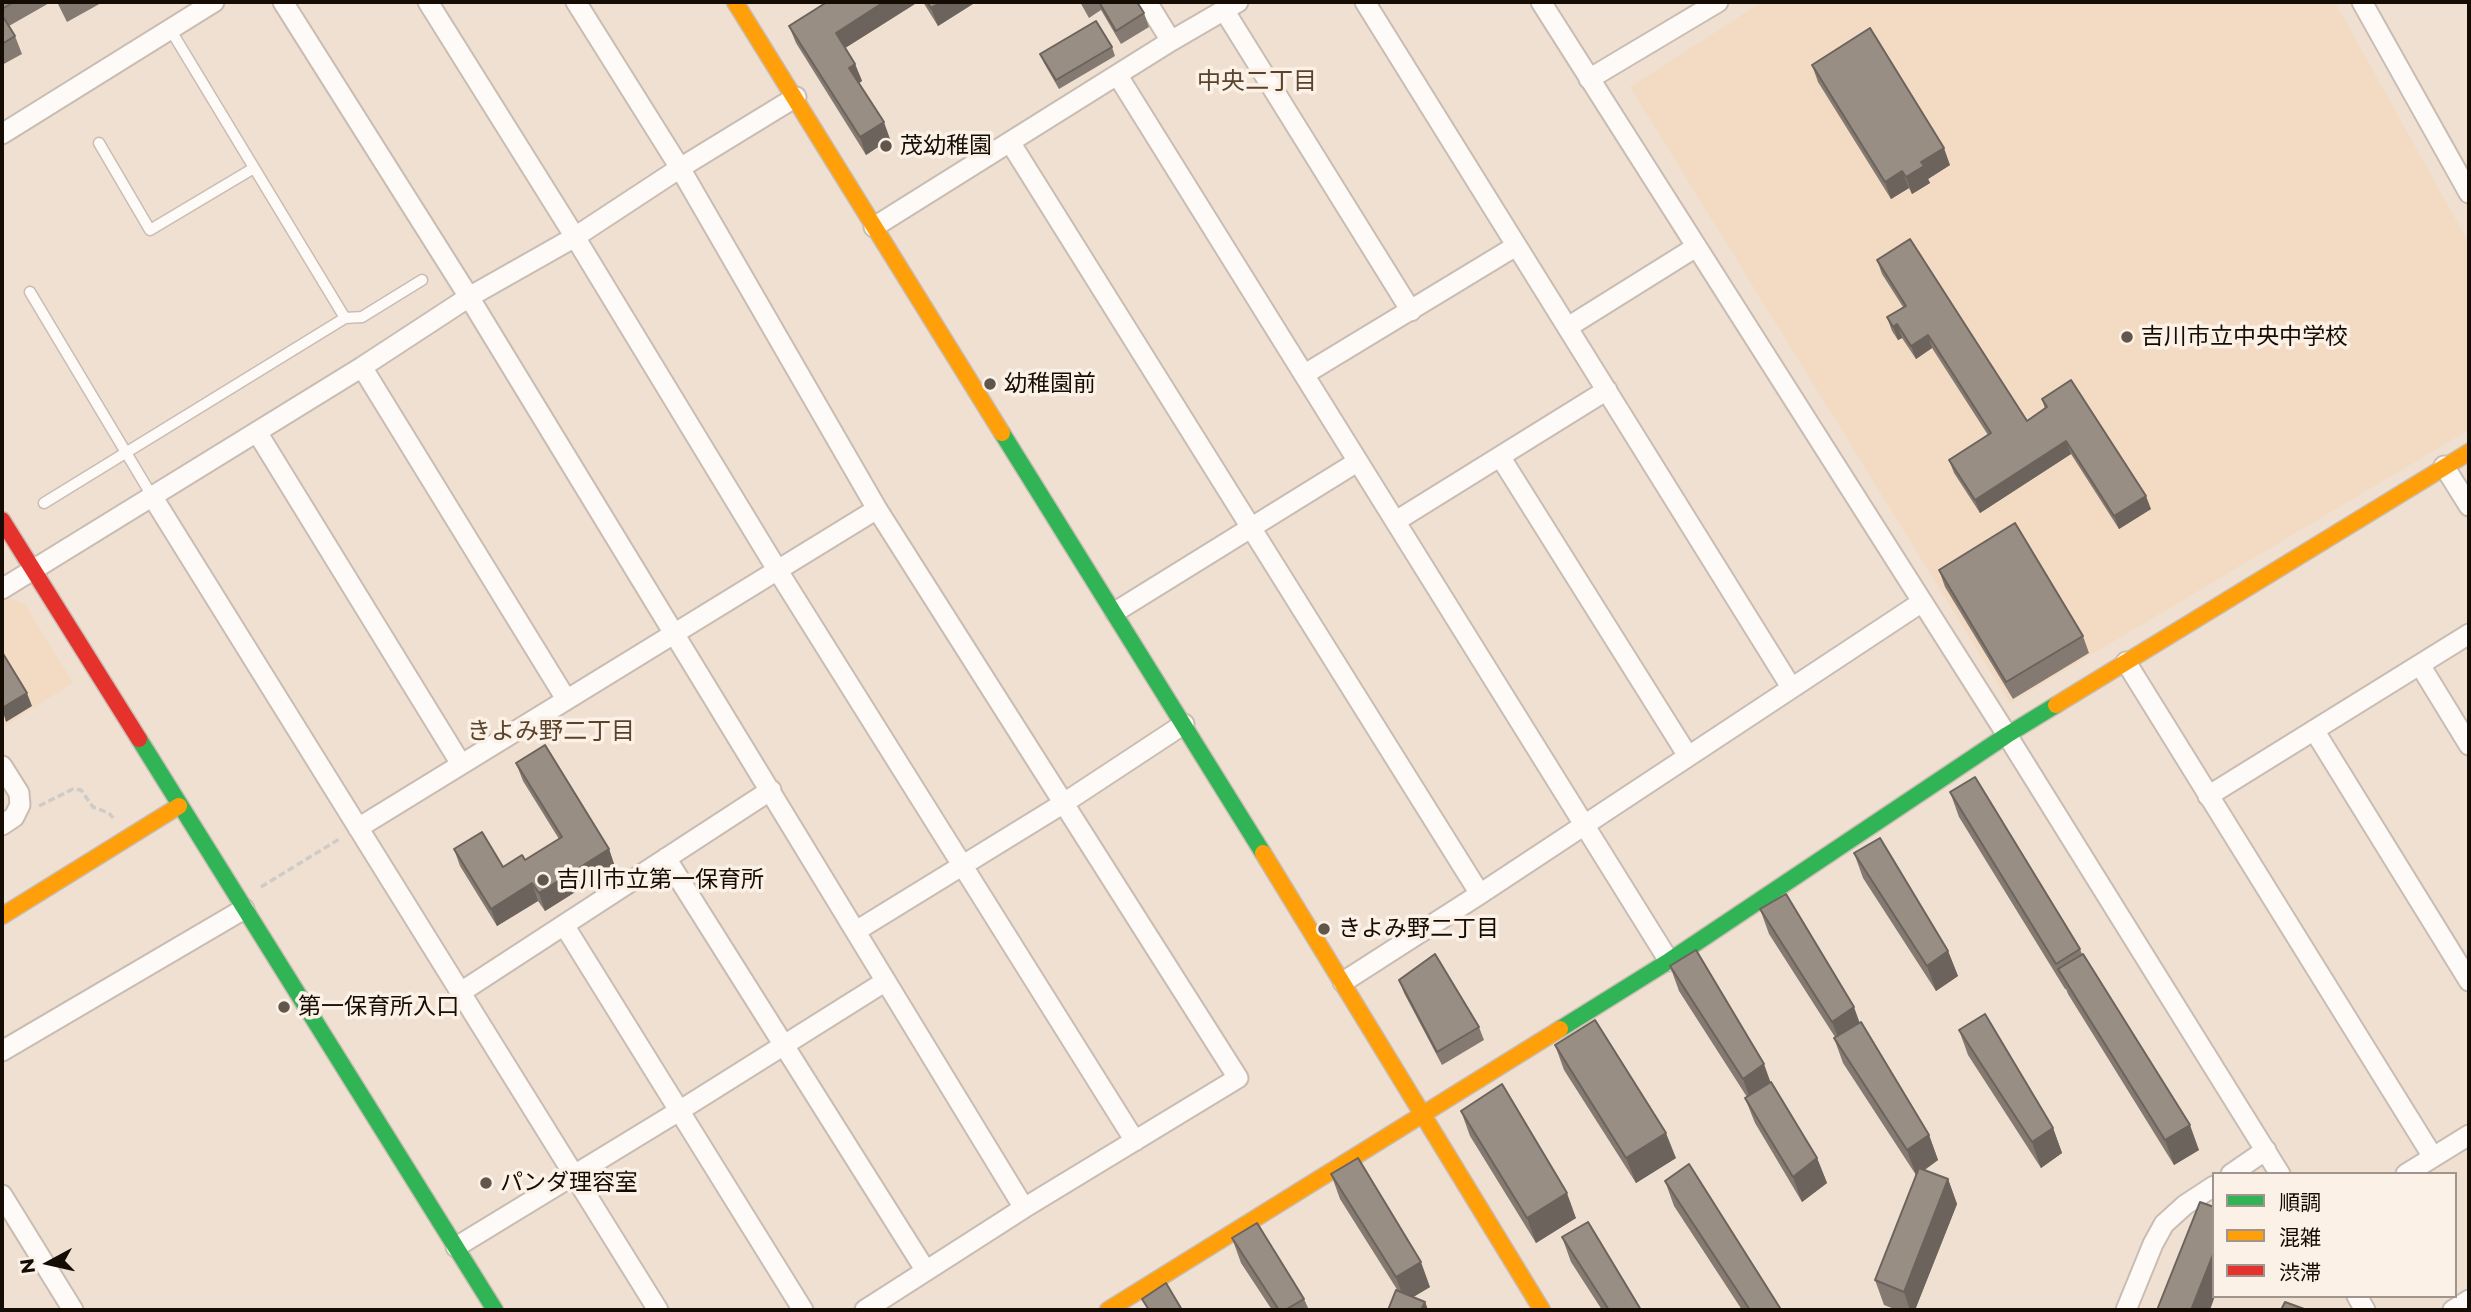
<!DOCTYPE html>
<html>
<head>
<meta charset="utf-8">
<style>
  body { margin:0 }
  #map { position:relative; width:2471px; height:1312px; overflow:hidden; background:#efe0d2; font-family:Montserrat,"Noto Sans JP",sans-serif }
  canvas { display:block }
  .frame { position:absolute; inset:0; border:4px solid #150c04; pointer-events:none }
  .legend { position:absolute; left:2212px; top:1172px; width:245px; height:126px; box-sizing:border-box; background:#fcf1e6; border:2px solid #a0958c; margin:0; padding:9px 12px; list-style:none; font-size:21px; color:#150c04 }
  .legend li { display:flex; align-items:center; gap:14px; height:35px }
  .legend b { width:35px; border:2px solid #a0958c }
  .north { position:absolute; left:14px; top:1228px; width:70px; height:70px; -webkit-text-stroke:5px #fcf1e6; paint-order:stroke; rotate:262deg; font-size:19px; font-weight:700; line-height:28px; text-align:center; color:#150c04 }
  .north::after { content:''; display:block; margin:auto; width:24px; height:32px; background:#150c04; clip-path:polygon(50% 0,100% 100%,50% 72%,0 100%) }
</style>
</head>
<body>
<div id="map">
<canvas width="2471" height="1312"></canvas>
<div class="frame"></div>
<ul class="legend">
<li><b style="height:9px;background:#30b455"></b>順調</li>
<li><b style="height:9px;background:#ff9f0a"></b>混雑</li>
<li><b style="height:9px;background:#e5322d"></b>渋滞</li>
</ul>
<div class="north">N</div>
</div>
<script>
const ctx = document.querySelector('canvas').getContext('2d');
ctx.lineJoin = 'round';
function paint(path, color) {
  ctx.fillStyle = color;
  ctx.fill(path, 'evenodd');
}
function toPath(rows) {
  const path = new Path2D();
  for (const r of rows) {
    path.moveTo(r[0], r[1]);
    for (let i = 2; i < r.length; i += 2) path.lineTo(r[i], r[i + 1]);
  }
  return path;
}
function trace(path, color, width, dash) {
  ctx.strokeStyle = color;
  ctx.lineWidth = width;
  ctx.lineCap = dash ? 'butt' : 'round';
  ctx.setLineDash(dash || []);
  ctx.stroke(path);
}
function label(font, color, halo, rows, align = 'center') {
  ctx.font = font + ' Montserrat,"Noto Sans JP",sans-serif';
  ctx.lineWidth = 7;
  ctx.setLineDash([]);
  ctx.textBaseline = 'middle';
  ctx.strokeStyle = halo;
  ctx.fillStyle = color;
  for (const [text, x, y, turn = 0] of rows) {
    ctx.save();
    ctx.translate(x, y);
    ctx.rotate((+turn || 0) * Math.PI / 180);
    ctx.textAlign = isNaN(turn) ? turn : align;
    if (halo) ctx.strokeText(text, 0, 0);
    ctx.fillText(text, 0, 0);
    ctx.restore();
  }
}
const built = toPath([
  [1762,2,2335,2,2469,243,2469,430,2010,703,1630,87],
  [6,597,25,604,73,683,2,728,2,600]
]);
const path = toPath([
  [39,806,73,789,81,790,93,807,109,813,113,818],
  [261,887,341,838]
]);
const lane = toPath([
  [99,143,150,230,254,168],
  [30,292,152,496],
  [345,318,362,317,422,280],
  [44,503,345,318,170,29]
]);
const street = toPath([
  [283,2,469,297,1024,1208],
  [428,2,575,237,778,571,1135,1141],
  [576,2,680,168,877,509,1238,1078,1024,1208,865,1310],
  [1147,2,1171,41],
  [1365,2,1791,687],
  [1541,2,2007,735,2280,1174],
  [2362,2,2469,193],
  [1224,10,1411,311],
  [1118,76,1669,961],
  [1589,79,1718,2],
  [2,134,214,2],
  [1010,142,1480,894],
  [874,227,1171,41,1238,2],
  [1568,327,1696,247],
  [362,367,566,699],
  [1305,374,1516,246],
  [257,432,461,764],
  [1501,458,1688,756],
  [2444,466,2469,506],
  [152,496,658,1310],
  [1396,521,1607,390],
  [2,589,362,367,469,297,575,237,680,168,796,97],
  [1115,612,1357,462],
  [2126,662,2433,1157],
  [2420,665,2469,745],
  [2314,730,2469,981],
  [2,766,19,793,20,805,14,817,2,825],
  [2208,796,2469,634],
  [358,828,877,509],
  [666,858,926,1271],
  [564,925,803,1310],
  [856,931,1064,803,1184,724],
  [1343,982,1480,894,1922,602],
  [461,992,771,790],
  [2,1051,244,909],
  [2231,1174,2266,1150],
  [2406,1174,2469,1135],
  [2,1195,73,1310],
  [456,1247,679,1111,886,981],
  [2357,1296,2365,1310],
  [2126,1310,2153,1244,2164,1224,2185,1205,2214,1186],
  [2453,1310,2469,1300]
]);
const fast = toPath([
  [1002,433,1263,853],
  [139,739,495,1310],
  [1560,1029,1669,961,2007,735,2056,705]
]);
const slow = toPath([
  [735,2,1002,433],
  [2056,705,2469,452],
  [1263,853,1542,1310],
  [2,916,179,806],
  [1108,1310,1560,1029]
]);
const jam = toPath([
  [2,520,139,739]
]);
const wall = toPath([
  [2,2,51,2,9,26,15,36,22,54,2,65],
  [57,2,103,2,67,22],
  [918,2,845,48,855,64,862,81,859,83,890,139,866,155,796,43,789,26],
  [923,2,976,2,938,26],
  [1080,2,1137,2,1144,13,1149,27,1121,44,1101,10,1089,18],
  [1112,47,1115,56,1059,89,1044,63,1040,54],
  [1812,65,1950,165,1928,179,1930,183,1912,194,1909,188,1891,199,1818,82],
  [1877,260,2027,421,2045,409,2042,399,2151,509,2119,529,2071,454,1980,513,1954,473,1949,460,1988,435,1932,348,1916,359,1902,338,1898,340,1892,331,1887,317,1903,307,1882,274],
  [1939,570,2083,636,2089,653,2013,699,1945,587],
  [516,763,609,849,615,867,545,911,538,901,497,926,460,866,454,849,503,867,525,860,559,839,523,781],
  [1950,792,2080,949,2082,954,2199,1150,2174,1165,2068,994,2066,989,2065,989,1959,817],
  [1854,853,1948,951,1958,976,1936,991,1863,878],
  [1760,909,1860,1023,1929,1135,1938,1160,1925,1170,1948,1179,1957,1204,1915,1310,1897,1310,1884,1305,1875,1280,1916,1175,1843,1063,1834,1038,1835,1037,1769,934],
  [1670,966,1771,1083,1817,1158,1827,1183,1802,1202,1755,1123,1745,1098,1747,1097,1679,991],
  [1399,980,1479,1027,1484,1040,1442,1065,1404,993],
  [1959,1030,2053,1128,2062,1153,2041,1168,1968,1055],
  [1555,1045,1676,1158,1636,1183,1564,1070],
  [1461,1111,1576,1218,1536,1243,1470,1136],
  [1331,1174,1430,1287,1413,1297,1425,1302,1428,1310,1388,1310,1398,1291,1340,1199],
  [1665,1181,1781,1310,1742,1310,1674,1206],
  [1562,1237,1641,1310,1602,1310,1571,1262],
  [1232,1238,1304,1299,1309,1310,1272,1310,1241,1263]
]);
const shadedWall = toPath([
  [884,2,918,2,842,50,836,33],
  [942,2,976,2,938,26,931,8],
  [855,64,862,81,856,85,849,68],
  [884,122,890,139,866,155,860,137],
  [1944,148,1950,165,1928,179,1930,183,1912,194,1906,177,1921,162],
  [1902,171,1909,188,1891,199,1885,182],
  [1897,324,1902,338,1898,340,1893,327],
  [1928,335,1932,348,1916,359,1911,346],
  [2066,441,2071,454,1980,513,1975,500],
  [2146,496,2151,509,2119,529,2114,516],
  [27,693,32,706,6,722,2,708],
  [609,849,615,867,545,911,539,893],
  [532,883,538,901,497,926,491,909],
  [1948,951,1958,976,1936,991,1927,966],
  [1854,1007,1863,1032,1842,1047,1832,1022],
  [1764,1064,1773,1089,1752,1104,1743,1079],
  [2190,1125,2199,1150,2174,1165,2165,1140],
  [2053,1128,2062,1153,2041,1168,2032,1142],
  [1666,1133,1676,1158,1636,1183,1626,1158],
  [1929,1135,1938,1160,1916,1175,1907,1150],
  [1817,1158,1827,1183,1802,1202,1793,1177],
  [1948,1179,1957,1204,1915,1310,1910,1310,1904,1292],
  [1567,1193,1576,1218,1536,1243,1527,1218],
  [2214,1252,2214,1296,2215,1296,2210,1310,2191,1310],
  [1421,1262,1430,1287,1405,1302,1396,1277],
  [1425,1302,1428,1310,1421,1310]
]);
const building = toPath([
  [2,2,14,2,2,9,2,2],
  [827,2,884,2,836,33,855,64,849,68,884,122,860,137,789,26,827,2],
  [927,2,942,2,931,8,927,2],
  [1099,2,1137,2,1144,13,1116,31,1099,2],
  [2,15,15,36,2,44,2,15],
  [1096,21,1112,47,1056,80,1040,54,1096,21],
  [1870,28,1944,148,1921,162,1924,166,1906,177,1902,171,1885,182,1812,65,1870,28],
  [1910,239,2027,421,2047,407,2042,399,2071,380,2146,496,2114,516,2066,441,1975,500,1949,460,1991,433,1928,335,1911,346,1897,324,1893,327,1887,317,1906,306,1877,260,1910,239],
  [2015,523,2083,636,2006,682,1939,570,2015,523],
  [2,652,27,693,2,708,2,652],
  [545,745,609,849,539,893,532,883,491,909,454,849,482,832,503,867,522,855,525,860,562,837,516,763,545,745],
  [1975,777,2080,949,2056,964,1950,792,1975,777],
  [1880,838,1948,951,1927,966,1854,853,1880,838],
  [1786,894,1854,1007,1832,1022,1760,909,1786,894],
  [1696,950,1764,1064,1743,1079,1670,966,1696,950],
  [1435,954,1479,1027,1437,1052,1399,980,1435,954],
  [2083,954,2190,1125,2165,1140,2058,969,2083,954],
  [1985,1014,2053,1128,2032,1142,1959,1030,1985,1014],
  [1595,1020,1666,1133,1626,1158,1555,1045,1595,1020],
  [1861,1022,1929,1135,1907,1150,1834,1038,1861,1022],
  [1771,1082,1817,1158,1793,1177,1745,1098,1771,1082],
  [1502,1084,1567,1193,1527,1218,1461,1111,1502,1084],
  [1358,1158,1421,1262,1396,1277,1331,1174,1358,1158],
  [1689,1164,1780,1308,1777,1310,1750,1310,1665,1181,1689,1164],
  [1919,1168,1948,1179,1904,1292,1875,1280,1919,1168],
  [2200,1202,2214,1207,2214,1252,2191,1310,2157,1310,2200,1202],
  [1588,1222,1641,1310,1609,1310,1562,1237,1588,1222],
  [1257,1223,1304,1299,1285,1310,1279,1310,1232,1238,1257,1223],
  [1166,1283,1182,1310,1149,1310,1142,1299,1166,1283],
  [1396,1290,1425,1302,1421,1310,1388,1310,1396,1290],
  [2285,1302,2307,1310,2281,1310,2285,1302]
]);
const markers = [
  [886,146,7,"#61564c"],
  [2127,337,7,"#61564c"],
  [990,384,7,"#61564c"],
  [543,880,7,"#61564c"],
  [1324,929,7,"#61564c"],
  [284,1007,7,"#61564c"],
  [486,1183,7,"#61564c"]
];
const poiNames = [
  ["茂幼稚園",900,146],
  ["吉川市立中央中学校",2141,337],
  ["幼稚園前",1004,384],
  ["吉川市立第一保育所",557,880],
  ["きよみ野二丁目",1338,929],
  ["第一保育所入口",298,1007],
  ["パンダ理容室",500,1183]
];
const neighbourhoodNames = [
  ["中央二丁目",1257,82],
  ["きよみ野二丁目",551,732]
];
paint(built, '#f3dbc3');
trace(lane, '#c9bdb3', 13);
trace(street, '#c9bdb3', 23);
trace(fast, '#c9bdb3', 19);
trace(slow, '#c9bdb3', 19);
trace(jam, '#c9bdb3', 19);
trace(path, '#cfcbc6', 3.5, [7, 3.5]);
trace(lane, '#fdfaf8', 10);
trace(street, '#fdfaf8', 19);
trace(fast, '#30b455', 16);
trace(slow, '#ff9f0a', 16);
trace(jam, '#e5322d', 16);
paint(wall, '#847a72');
paint(shadedWall, '#6b635c');
paint(building, '#998e84');
trace(building, '#6b635c', 2);
for (const [x, y, r, color] of markers) {
  const dot = new Path2D();
  dot.arc(x, y, r, 0, 2 * Math.PI);
  ctx.fillStyle = color;
  ctx.fill(dot);
  trace(dot, '#fcf1e6', 2.5);
}
label('23px', '#150c04', '#fcf1e6', poiNames, 'left');
label('24px', '#59432d', '#fcf1e6', neighbourhoodNames);
</script>
</body>
</html>
